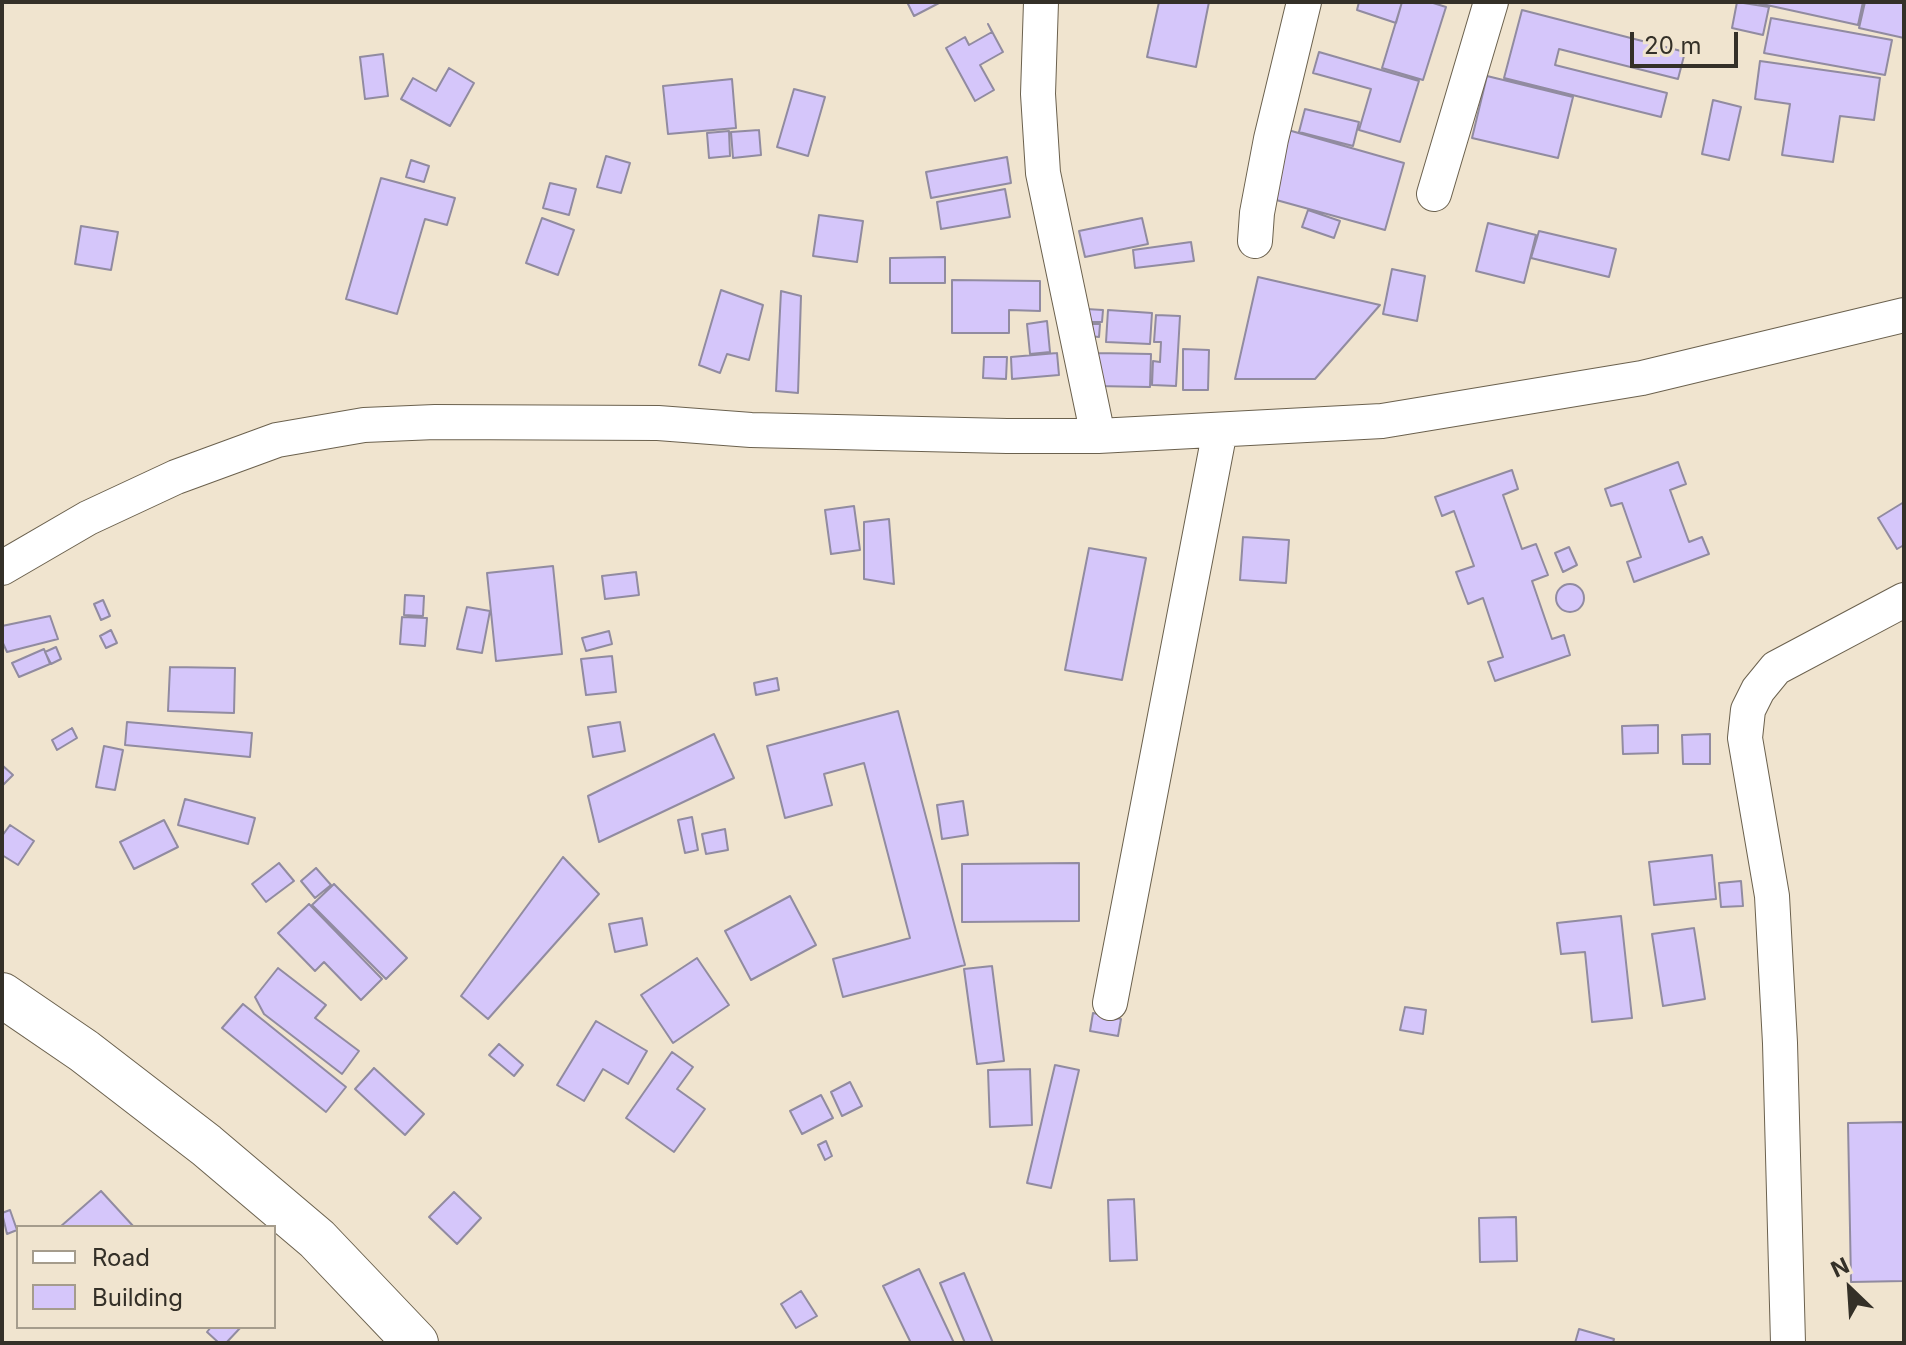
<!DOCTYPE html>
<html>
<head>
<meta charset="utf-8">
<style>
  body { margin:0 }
  #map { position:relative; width:1906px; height:1345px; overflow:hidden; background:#f0e4cf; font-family:Inter,sans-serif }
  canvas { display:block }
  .frame { position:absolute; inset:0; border:4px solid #343028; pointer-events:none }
  .legend { position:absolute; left:16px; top:1225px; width:260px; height:104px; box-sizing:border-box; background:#f0e4cf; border:2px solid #a59c8c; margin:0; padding:10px 14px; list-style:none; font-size:24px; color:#343028 }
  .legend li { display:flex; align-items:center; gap:16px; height:40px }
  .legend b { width:40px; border:2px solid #a59c8c }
  .north { position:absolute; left:1810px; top:1249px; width:80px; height:80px; -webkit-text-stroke:6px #f0e4cf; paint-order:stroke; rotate:335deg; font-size:22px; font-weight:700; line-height:32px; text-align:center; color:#343028 }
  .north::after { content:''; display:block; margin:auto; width:28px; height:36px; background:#343028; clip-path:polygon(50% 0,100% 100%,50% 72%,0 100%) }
  .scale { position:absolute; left:1630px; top:32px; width:108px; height:36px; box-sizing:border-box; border:4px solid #343028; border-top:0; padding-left:10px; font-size:24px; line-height:28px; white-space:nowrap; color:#343028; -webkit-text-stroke:6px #f0e4cf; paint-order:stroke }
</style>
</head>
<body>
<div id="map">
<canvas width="1906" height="1345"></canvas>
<div class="frame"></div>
<ul class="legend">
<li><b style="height:10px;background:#fff"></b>Road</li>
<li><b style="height:22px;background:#d5c6fa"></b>Building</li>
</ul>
<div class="north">N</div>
<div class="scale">20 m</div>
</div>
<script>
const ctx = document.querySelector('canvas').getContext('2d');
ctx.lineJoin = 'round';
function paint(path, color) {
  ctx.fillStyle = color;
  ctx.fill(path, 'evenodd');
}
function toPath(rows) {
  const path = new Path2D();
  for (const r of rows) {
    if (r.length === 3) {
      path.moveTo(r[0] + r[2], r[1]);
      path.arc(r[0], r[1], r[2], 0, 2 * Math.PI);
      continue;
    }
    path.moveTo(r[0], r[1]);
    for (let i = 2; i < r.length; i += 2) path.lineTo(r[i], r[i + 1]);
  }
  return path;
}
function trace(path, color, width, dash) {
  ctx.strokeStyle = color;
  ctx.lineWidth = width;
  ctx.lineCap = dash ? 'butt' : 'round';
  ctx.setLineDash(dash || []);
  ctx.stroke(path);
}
const building = toPath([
  [907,2,941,2,914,16,907,2],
  [1159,2,1209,2,1196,67,1147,57,1159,2],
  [1359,2,1402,2,1396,23,1357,10,1359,2],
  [1402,2,1430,2,1446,7,1423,80,1382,68,1402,2],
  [1737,2,1769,7,1763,35,1732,28,1737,2],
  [1753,2,1863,2,1858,25,1753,2],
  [1865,2,1904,2,1904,38,1859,28,1865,2],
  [1522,10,1685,52,1678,79,1559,49,1555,65,1667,93,1661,117,1504,78,1522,10],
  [1771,18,1892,40,1885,75,1764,53,1771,18],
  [988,24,1003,52,980,65,994,90,975,101,946,48,965,37,969,45,992,32,988,24],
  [1319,52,1419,81,1400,142,1359,130,1371,89,1313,73,1319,52],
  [383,54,388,96,365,99,360,57,383,54],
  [1760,61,1880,78,1874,120,1840,116,1833,162,1782,155,1790,104,1755,99,1760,61],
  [449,68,474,83,450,126,401,99,413,78,436,91,449,68],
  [1487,76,1573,97,1558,158,1472,138,1487,76],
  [732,79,736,128,668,134,663,86,732,79],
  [794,89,825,97,808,156,777,147,794,89],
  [1713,100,1741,107,1729,160,1702,154,1713,100],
  [1305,109,1359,122,1353,146,1299,132,1305,109],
  [759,130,761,155,733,158,731,132,759,130],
  [1288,130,1404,163,1385,230,1269,198,1288,130],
  [729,131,730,156,709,158,707,133,729,131],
  [606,156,630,163,621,193,597,187,606,156],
  [1007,157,1011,183,931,198,926,172,1007,157],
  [411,160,429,166,424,182,406,177,411,160],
  [381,178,455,198,447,225,425,219,397,314,346,299,381,178],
  [550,183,576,189,569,215,543,208,550,183],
  [1005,189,1010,217,941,229,937,202,1005,189],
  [1308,210,1340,221,1334,238,1302,227,1308,210],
  [819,215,863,221,857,262,813,256,819,215],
  [542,218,574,230,558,275,526,263,542,218],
  [1142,218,1148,244,1085,257,1079,231,1142,218],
  [1488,223,1536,235,1524,283,1476,271,1488,223],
  [81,226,118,232,111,270,75,264,81,226],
  [1539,231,1616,249,1609,277,1531,258,1539,231],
  [1191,242,1194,261,1135,268,1133,250,1191,242],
  [945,257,945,283,890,283,890,258,945,257],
  [1392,269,1425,276,1417,321,1383,314,1392,269],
  [1258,277,1380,305,1315,379,1235,379,1258,277],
  [952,280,1040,281,1040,311,1009,310,1009,333,952,333,952,280],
  [721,290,763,305,749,360,727,354,720,373,699,365,721,290],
  [781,291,801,296,798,393,776,391,781,291],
  [1086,309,1103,310,1102,322,1086,322,1086,309],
  [1108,310,1152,313,1150,344,1106,342,1108,310],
  [1156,315,1180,316,1176,386,1152,385,1153,361,1160,362,1161,342,1154,342,1156,315],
  [1047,321,1050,352,1030,354,1027,324,1047,321],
  [1088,324,1100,324,1099,337,1088,336,1088,324],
  [1183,349,1209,350,1208,390,1183,390,1183,349],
  [1057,353,1059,375,1012,379,1011,357,1057,353],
  [1097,353,1151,354,1150,387,1096,386,1097,353],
  [984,357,1007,357,1006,379,983,378,984,357],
  [1678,462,1686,484,1670,490,1689,542,1702,537,1709,554,1634,582,1627,562,1641,557,1622,503,1611,506,1605,489,1678,462],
  [1512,470,1518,489,1503,495,1522,549,1536,544,1548,575,1532,581,1552,639,1564,635,1570,655,1495,681,1488,662,1503,657,1483,598,1468,604,1456,572,1474,566,1454,511,1442,516,1435,497,1512,470],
  [1904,502,1904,545,1897,549,1878,518,1904,502],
  [854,506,860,550,831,554,825,510,854,506],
  [889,519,894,584,864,579,864,522,889,519],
  [1243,537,1289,540,1286,583,1240,580,1243,537],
  [1569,547,1577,565,1563,572,1555,553,1569,547],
  [1089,548,1146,558,1122,680,1065,670,1089,548],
  [553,566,562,654,496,661,487,573,553,566],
  [636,572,639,595,605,599,602,576,636,572],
  [1570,598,14],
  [405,595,424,596,423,616,404,615,405,595],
  [103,600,110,616,101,620,94,604,103,600],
  [467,607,490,611,482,653,457,649,467,607],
  [50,616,58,639,7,652,2,641,2,626,50,616],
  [402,617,427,618,425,646,400,644,402,617],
  [111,630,117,643,106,648,100,636,111,630],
  [609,631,612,644,586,651,582,638,609,631],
  [56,647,61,659,51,664,45,652,56,647],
  [44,649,50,664,19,677,12,663,44,649],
  [612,656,616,692,586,695,581,659,612,656],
  [170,667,235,668,234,713,168,711,170,667],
  [777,678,779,690,756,695,754,683,777,678],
  [898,711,965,965,843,997,833,959,910,938,864,763,824,774,832,805,785,818,767,746,898,711],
  [127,722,252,733,250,757,125,745,127,722],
  [620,722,625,751,593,757,588,727,620,722],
  [1658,725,1658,753,1623,754,1622,726,1658,725],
  [72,728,77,738,57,750,52,740,72,728],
  [714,734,734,778,599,842,588,796,714,734],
  [1710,734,1710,764,1683,764,1682,735,1710,734],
  [104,746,123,750,115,790,96,787,104,746],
  [2,765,13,775,2,786,2,765],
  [185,799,255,818,248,844,178,825,185,799],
  [963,801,968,835,942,839,937,805,963,801],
  [692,817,698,850,685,853,678,820,692,817],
  [164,820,178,847,134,869,120,842,164,820],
  [10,825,34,841,18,865,2,855,2,836,10,825],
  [725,829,728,850,706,854,702,834,725,829],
  [1712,855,1716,899,1654,905,1649,862,1712,855],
  [563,857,599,894,488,1019,461,996,563,857],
  [279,863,294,881,266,902,252,884,279,863],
  [1079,863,1079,921,962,922,962,864,1079,863],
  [316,868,331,885,315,898,301,881,316,868],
  [1741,881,1743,906,1721,907,1719,883,1741,881],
  [334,884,407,958,386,979,312,905,334,884],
  [790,896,816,945,751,980,725,931,790,896],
  [309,904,382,979,361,1000,324,962,315,971,278,933,309,904],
  [1621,916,1632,1018,1592,1022,1585,952,1561,954,1557,923,1621,916],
  [642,918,647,945,615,952,609,924,642,918],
  [1694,928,1705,999,1663,1006,1652,934,1694,928],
  [697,958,729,1005,673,1043,641,995,697,958],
  [992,966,1004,1061,977,1064,964,969,992,966],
  [278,968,326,1005,315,1018,359,1051,342,1074,264,1014,255,997,278,968],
  [243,1004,346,1087,326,1112,222,1028,243,1004],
  [1405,1007,1426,1010,1423,1034,1400,1030,1405,1007],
  [1093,1013,1121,1019,1118,1036,1090,1031,1093,1013],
  [596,1021,647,1051,628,1084,603,1069,584,1101,557,1085,596,1021],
  [499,1044,523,1065,514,1076,489,1055,499,1044],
  [672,1052,693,1067,677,1089,705,1109,674,1152,626,1118,672,1052],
  [1055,1065,1079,1070,1051,1188,1027,1183,1055,1065],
  [374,1068,424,1114,405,1135,355,1089,374,1068],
  [1030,1069,1032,1125,990,1127,988,1070,1030,1069],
  [850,1082,862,1106,842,1116,831,1092,850,1082],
  [821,1095,833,1118,802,1134,790,1111,821,1095],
  [1904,1122,1904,1281,1851,1282,1848,1123,1904,1122],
  [826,1141,832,1156,825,1160,818,1145,826,1141],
  [101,1191,134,1227,60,1227,101,1191],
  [454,1192,481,1218,457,1244,429,1217,454,1192],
  [1134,1199,1137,1260,1110,1261,1108,1200,1134,1199],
  [10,1210,17,1230,7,1234,2,1213,10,1210],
  [1516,1217,1517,1261,1480,1262,1479,1218,1516,1217],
  [919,1269,954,1343,911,1343,883,1286,919,1269],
  [964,1273,993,1343,965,1343,940,1283,964,1273],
  [801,1291,817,1316,796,1328,781,1304,801,1291],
  [211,1327,241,1327,226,1343,219,1343,207,1332,211,1327],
  [1579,1329,1614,1339,1613,1343,1575,1343,1579,1329]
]);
const minor = toPath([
  [1041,2,1038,94,1043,173,1098,436],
  [1434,194,1491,2],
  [1255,241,1257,213,1271,139,1304,2],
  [2,568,88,518,176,477,277,440,364,425,435,422,658,423,751,430,1007,436,1098,436,1382,421,1642,378,1904,315],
  [1110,1003,1220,430],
  [1788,1343,1780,1043,1772,896,1745,738,1748,710,1758,690,1776,668,1904,600]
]);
const secondary = toPath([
  [2,995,84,1051,206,1145,317,1239,416,1343]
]);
paint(building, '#d5c6fa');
trace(building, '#918ba0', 2);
trace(minor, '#6b614e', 36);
trace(secondary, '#6b614e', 46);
trace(minor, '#fff', 34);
trace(secondary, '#fff', 44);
</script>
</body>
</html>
